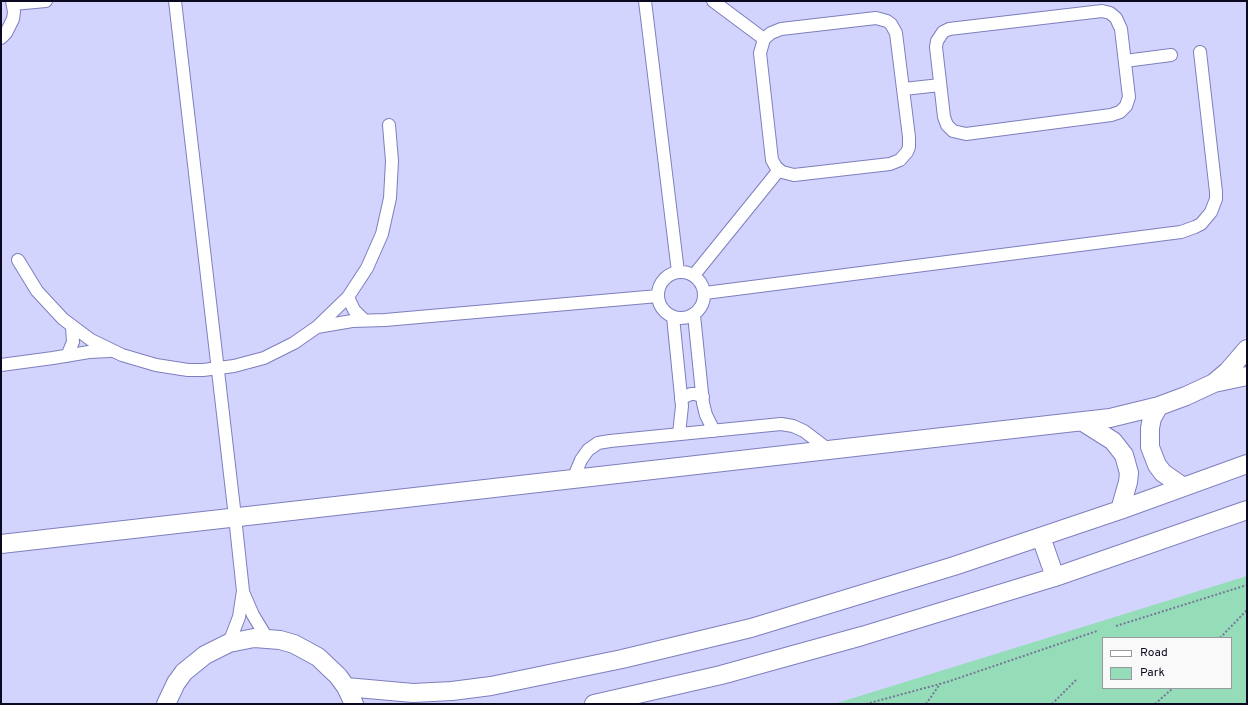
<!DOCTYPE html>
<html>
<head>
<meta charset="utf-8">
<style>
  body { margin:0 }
  #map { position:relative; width:1248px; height:705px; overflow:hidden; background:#d2d4fe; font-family:Overpass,sans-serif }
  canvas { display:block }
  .frame { position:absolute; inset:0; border:2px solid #0a0920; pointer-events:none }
  .legend { position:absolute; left:1102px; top:637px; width:130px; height:52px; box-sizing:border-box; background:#f9f9f9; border:1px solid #9999a2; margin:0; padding:5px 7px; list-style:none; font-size:12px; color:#0a0920 }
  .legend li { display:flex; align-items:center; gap:8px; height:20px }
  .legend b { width:20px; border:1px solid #9999a2 }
</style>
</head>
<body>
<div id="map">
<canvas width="1248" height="705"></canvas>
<div class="frame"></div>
<ul class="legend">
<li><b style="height:5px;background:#fff"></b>Road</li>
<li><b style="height:11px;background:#95dcb9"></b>Park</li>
</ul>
</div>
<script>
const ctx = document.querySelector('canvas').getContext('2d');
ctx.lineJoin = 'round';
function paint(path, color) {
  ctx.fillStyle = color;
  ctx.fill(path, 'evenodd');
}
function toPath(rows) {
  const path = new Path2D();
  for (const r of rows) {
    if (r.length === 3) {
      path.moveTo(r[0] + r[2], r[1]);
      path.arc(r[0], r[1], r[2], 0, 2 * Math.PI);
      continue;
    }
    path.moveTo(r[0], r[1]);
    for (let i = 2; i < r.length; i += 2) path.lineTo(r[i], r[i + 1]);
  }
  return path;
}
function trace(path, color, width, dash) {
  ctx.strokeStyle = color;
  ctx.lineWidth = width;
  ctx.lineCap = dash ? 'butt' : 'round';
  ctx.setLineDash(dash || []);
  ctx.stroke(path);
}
const green = toPath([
  [1247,576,1247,704,834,704,1076,629],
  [1103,638,1231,638,1231,688,1103,688]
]);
const path = toPath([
  [1116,626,1247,585],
  [1220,638,1247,610],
  [866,704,947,682,1097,631],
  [926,704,940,684],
  [1052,704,1076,680],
  [1155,704,1173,688]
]);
const street = toPath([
  [175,1,235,517,243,591,239,617,229,643],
  [645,1,678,272],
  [713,1,764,39],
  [13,4,46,1],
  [1102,11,1110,13,1116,18,1121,29,1129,97,1126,106,1120,112,1111,115,966,134,953,131,947,125,944,117,936,47,937,41,943,32,949,29,1102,11],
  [876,18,887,21,891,24,896,33,909,137,909,147,907,152,900,160,890,164,794,175,782,172,776,167,772,160,760,53,764,39,771,33,781,29,876,18],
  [1,38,6,33,13,19,14,12,12,1],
  [1125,61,1171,55],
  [904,89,940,85],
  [18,260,37,291,63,319,91,340,122,355,156,365,188,370,203,370,234,366,264,358,294,343,317,327,348,297,367,268,382,234,390,198,392,161,389,125],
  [681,295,23],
  [694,275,779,170],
  [705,293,1181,232,1195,227,1201,224,1211,212,1216,199,1216,192,1200,52],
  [348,297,354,310,364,320],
  [694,315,703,403,706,415,714,431],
  [673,317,682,406,679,434],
  [317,327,352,321,385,320,658,296],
  [67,356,73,342,72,327],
  [1,365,53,358,89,352,110,351],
  [681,399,684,397,691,394,695,394,703,397],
  [573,479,581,460,588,450,598,443,610,441,781,424,793,426,804,431,829,450],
  [243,592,253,615,267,638]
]);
const secondary = toPath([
  [1215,382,1228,371,1247,349],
  [1159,406,1152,418,1150,428,1150,447,1157,465,1163,473,1182,486],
  [1083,422,1113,441,1124,455,1129,473,1128,482,1120,510],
  [1041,537,1055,577],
  [1,544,1110,418,1159,406,1186,396,1214,383,1247,376],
  [346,687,413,693,452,691,491,686,622,659,751,628,954,566,1120,510,1247,464],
  [166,704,176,683,184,672,205,655,229,643,254,638,280,640,294,644,318,657,338,676,346,687,354,704],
  [594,704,721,675,862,636,1055,577,1247,510]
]);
paint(green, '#95dcb9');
trace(street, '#7e7ebe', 14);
trace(secondary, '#7e7ebe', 20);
trace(path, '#779', 2, [2, 2]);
trace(street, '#fff', 12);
trace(secondary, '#fff', 18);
</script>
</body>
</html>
